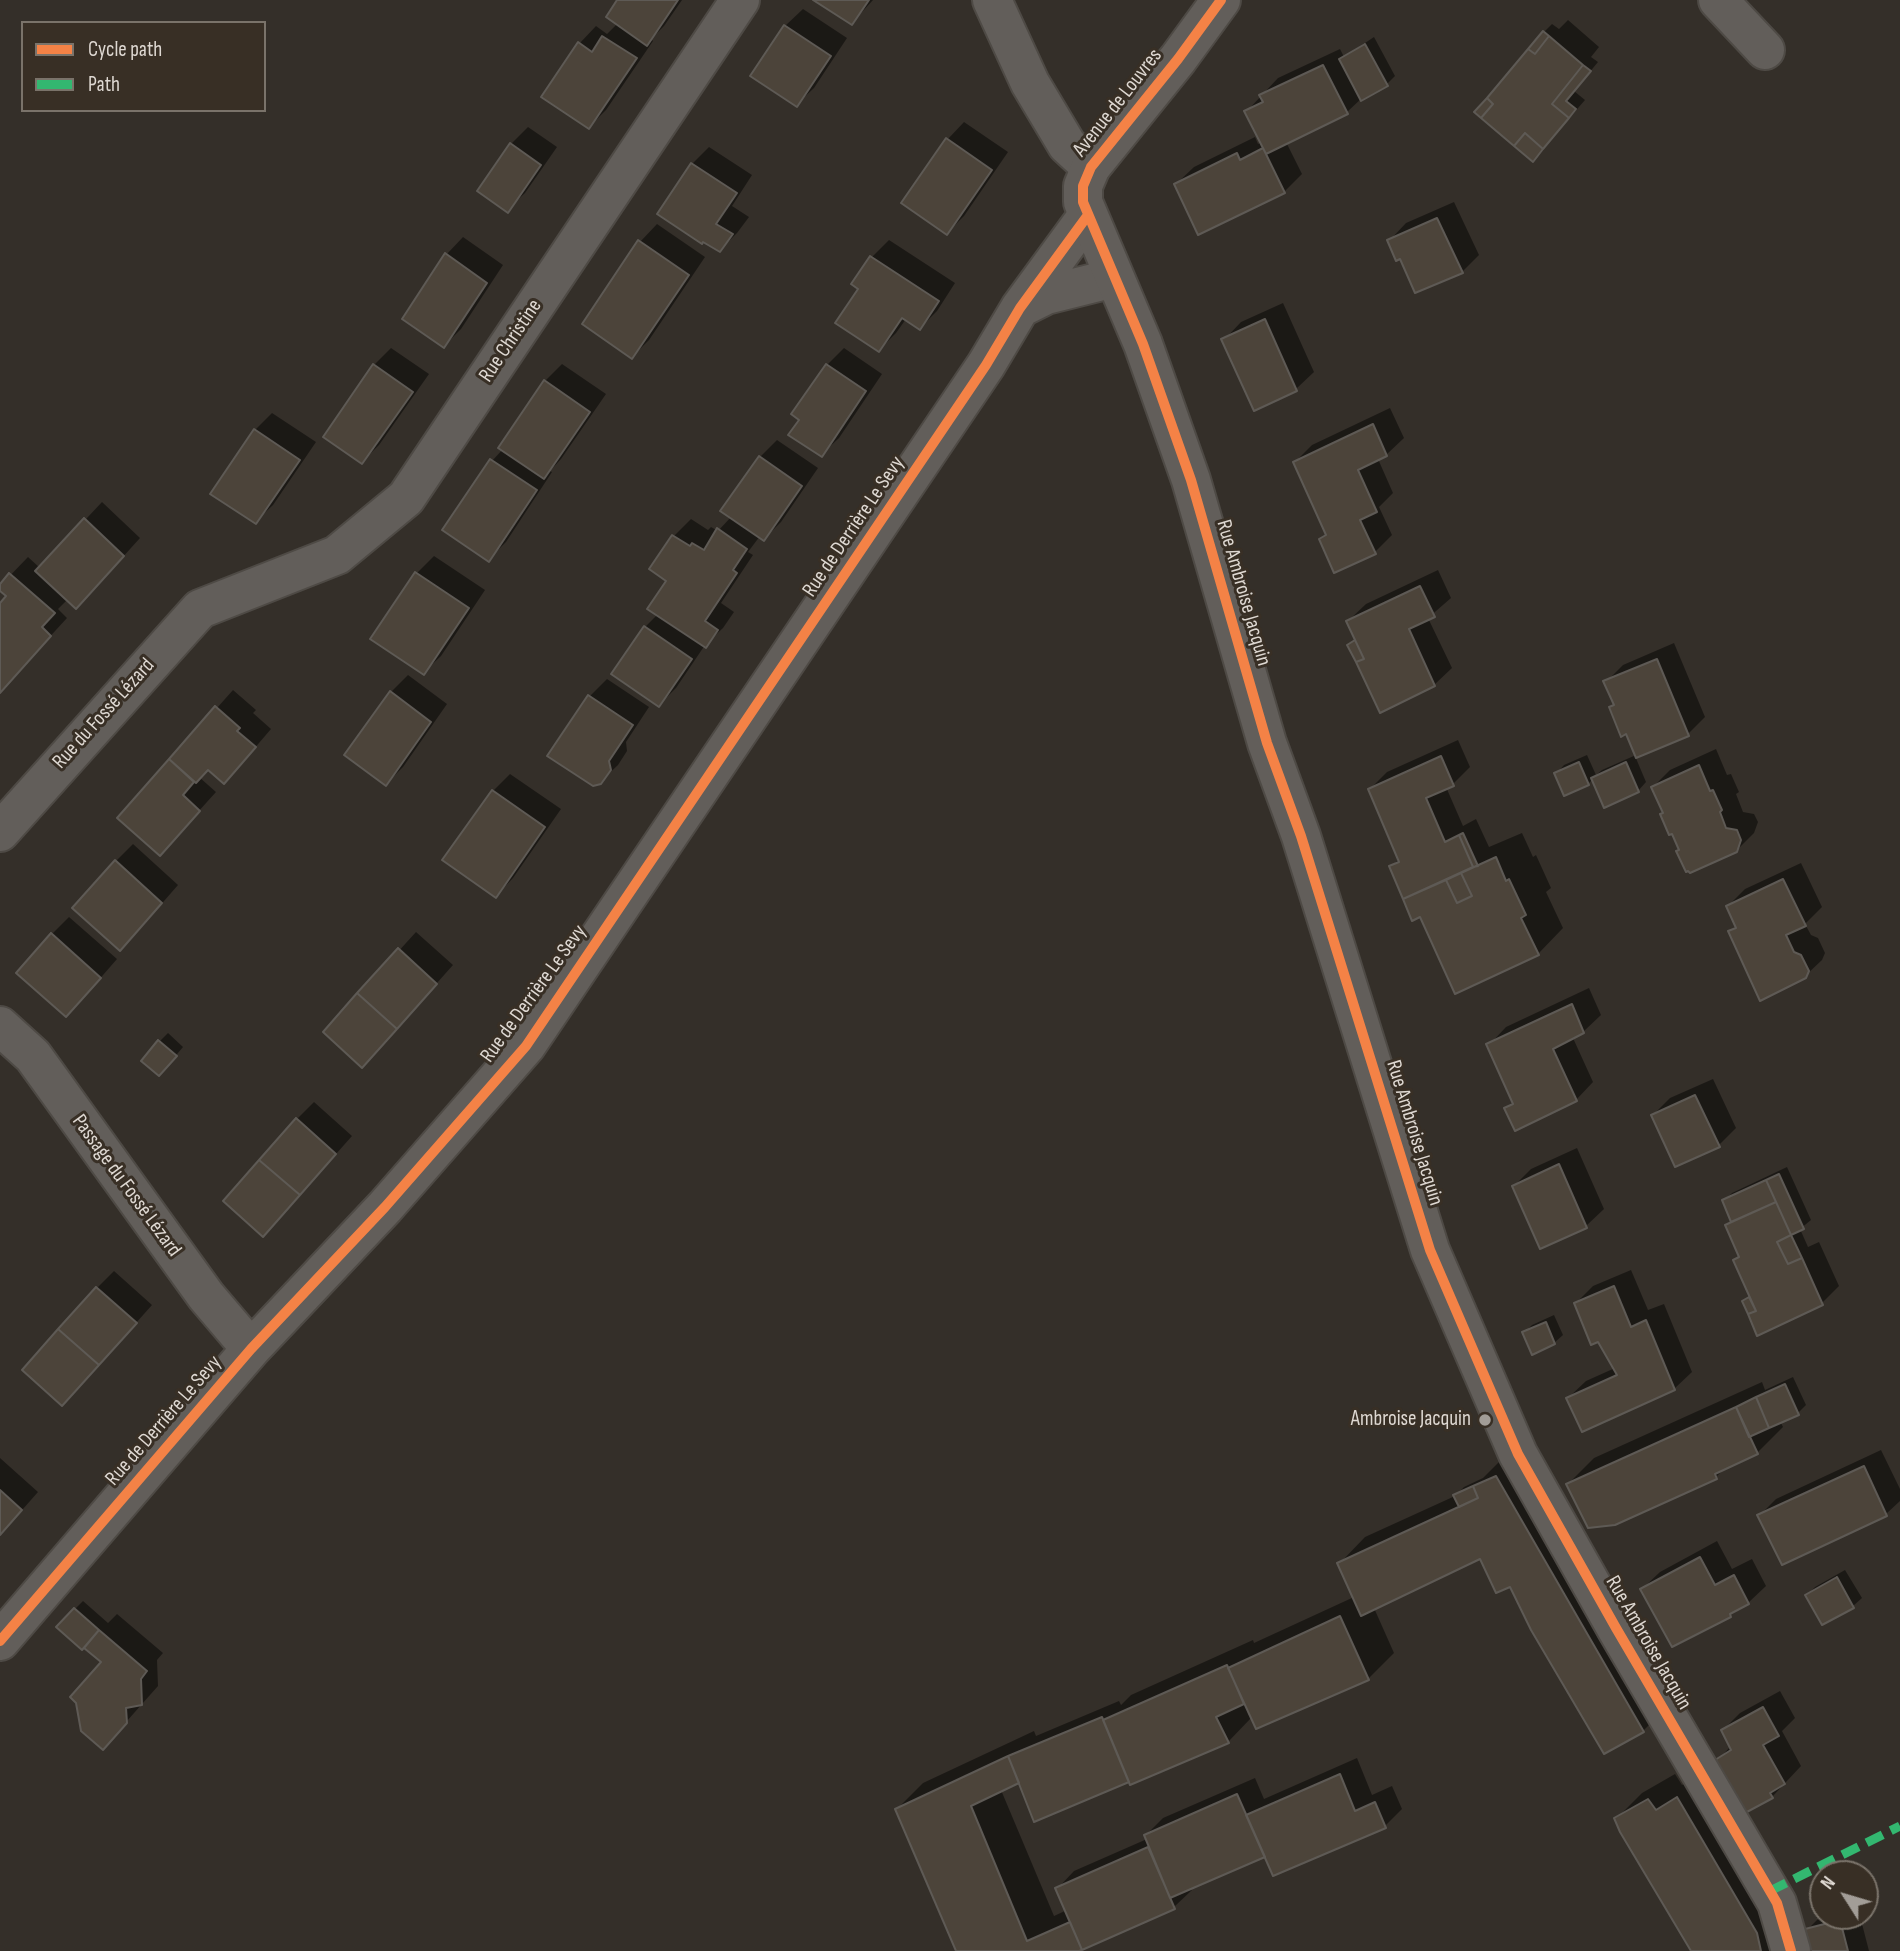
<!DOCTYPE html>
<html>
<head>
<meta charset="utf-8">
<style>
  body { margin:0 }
  #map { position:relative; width:1900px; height:1951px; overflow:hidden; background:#342f29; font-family:"Sofia Sans Condensed",sans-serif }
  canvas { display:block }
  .legend { position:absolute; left:21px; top:21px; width:245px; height:91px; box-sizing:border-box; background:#382f25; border:2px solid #7a736a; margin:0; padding:9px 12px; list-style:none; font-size:21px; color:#ded8d2 }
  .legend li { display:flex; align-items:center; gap:14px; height:35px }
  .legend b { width:35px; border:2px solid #7a736a }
  .north { position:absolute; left:1809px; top:1860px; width:70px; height:70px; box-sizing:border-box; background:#382f25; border:2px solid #7a736a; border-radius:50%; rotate:307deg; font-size:19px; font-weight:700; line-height:28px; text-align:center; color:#ded8d2 }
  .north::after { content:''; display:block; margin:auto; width:24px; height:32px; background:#a29d97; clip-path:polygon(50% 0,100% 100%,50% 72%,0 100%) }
</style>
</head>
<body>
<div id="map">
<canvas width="1900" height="1951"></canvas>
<ul class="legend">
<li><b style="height:9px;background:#f48246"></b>Cycle path</li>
<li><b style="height:9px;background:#33b770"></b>Path</li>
</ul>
<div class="north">N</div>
</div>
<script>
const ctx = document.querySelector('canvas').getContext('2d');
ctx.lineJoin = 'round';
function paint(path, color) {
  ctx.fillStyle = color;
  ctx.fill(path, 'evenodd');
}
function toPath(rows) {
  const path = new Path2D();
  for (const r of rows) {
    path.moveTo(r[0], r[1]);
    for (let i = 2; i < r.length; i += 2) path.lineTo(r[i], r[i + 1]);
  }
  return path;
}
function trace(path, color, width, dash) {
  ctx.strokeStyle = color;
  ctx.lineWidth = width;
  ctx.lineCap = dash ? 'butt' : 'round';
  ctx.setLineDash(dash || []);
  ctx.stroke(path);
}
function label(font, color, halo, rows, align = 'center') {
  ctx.font = font + ' "Sofia Sans Condensed",sans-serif';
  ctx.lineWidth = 6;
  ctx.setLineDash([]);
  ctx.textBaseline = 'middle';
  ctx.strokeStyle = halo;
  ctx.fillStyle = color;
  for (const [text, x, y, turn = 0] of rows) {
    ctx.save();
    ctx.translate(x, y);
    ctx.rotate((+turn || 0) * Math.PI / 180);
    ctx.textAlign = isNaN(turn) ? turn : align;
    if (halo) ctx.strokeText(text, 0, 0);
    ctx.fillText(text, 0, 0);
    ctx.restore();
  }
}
const shadow = toPath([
  [619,0,682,0,664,26,651,39,653,41,606,110,589,127,579,44,596,26,607,34,618,23],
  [817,0,873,0,852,23],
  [803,9,847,38,814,88,796,105,785,26],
  [1568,20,1599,47,1591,57,1598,62,1574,91,1585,100,1551,139,1544,32,1552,24,1559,29],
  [1374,37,1395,76,1387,84,1362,98,1346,113,1286,142,1302,174,1284,192,1198,233,1176,184,1194,167,1255,137,1258,144,1262,142,1247,111,1278,78,1340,49,1344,57],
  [964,122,1008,152,964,216,947,233,947,140],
  [528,127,557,147,525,193,507,210,511,144],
  [709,147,752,175,732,206,749,217,737,233,720,250,659,213,692,164],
  [1454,202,1479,255,1462,272,1389,241,1406,223],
  [657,224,705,257,649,340,632,357,640,242],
  [463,237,503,265,461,329,444,346,446,255],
  [889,240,955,283,937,311,920,328,906,319,896,333,879,350,860,289,853,284,872,257],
  [1283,303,1314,372,1296,389,1255,409,1224,340,1241,322],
  [391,348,429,374,379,445,362,462,374,365],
  [844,348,882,374,839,438,821,455,827,365],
  [562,364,606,394,561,459,550,471,552,472,506,542,489,559,492,461,503,449,545,381],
  [1390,408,1404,438,1386,455,1378,459,1393,493,1379,507,1392,535,1375,552,1321,539,1327,533,1295,462,1312,445],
  [272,413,316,442,273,505,255,522,255,430],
  [777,440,818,468,781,522,764,539,760,536,748,552,753,555,721,603,734,612,723,628,705,645,676,688,659,705,645,627,658,614,669,580,674,536,691,519,708,530,711,527,718,531,731,517,760,457],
  [102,502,140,538,93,590,68,599,58,609,67,618,0,691,0,606,9,596,0,586,28,557,40,568],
  [434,556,485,590,441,656,423,673,372,639,417,573],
  [1438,570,1451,598,1428,618,1452,668,1434,685,1350,645,1356,639,1348,621,1366,604],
  [1674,643,1705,717,1688,734,1635,756,1646,782,1638,791,1594,778,1588,784,1556,774,1564,765,1587,755,1596,775,1602,770,1636,755,1627,732,1611,708,1615,703,1606,682,1623,665],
  [408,675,447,704,403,767,386,784,391,692],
  [607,679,649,707,626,742,627,751,618,765,600,782,590,696],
  [233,690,256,710,253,713,271,729,241,764,208,768,199,777,216,792,160,854,119,818],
  [1458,740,1470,767,1453,784,1446,787,1463,826,1476,819,1489,847,1522,833,1533,857,1536,855,1551,888,1546,892,1563,928,1538,954,1421,915,1413,919,1391,867,1400,858,1370,789,1387,772],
  [1716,749,1727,775,1731,774,1739,792,1736,794,1743,812,1754,814,1758,822,1754,833,1736,851,1681,849,1653,787,1670,770],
  [510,774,561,809,513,878,496,896,493,791],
  [133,844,178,885,137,932,116,861],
  [1801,863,1822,907,1805,924,1811,935,1818,938,1825,953,1822,960,1804,977,1730,932,1737,925,1728,906,1745,889],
  [69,917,117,959,83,998,52,934],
  [416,932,453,965,379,1048,325,1032],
  [1589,988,1601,1015,1583,1032,1573,1038,1593,1082,1576,1100,1506,1108,1514,1101,1489,1045,1506,1027],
  [168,1033,183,1047,167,1066,160,1041],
  [1713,1079,1736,1128,1719,1145,1676,1165,1653,1115,1670,1098],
  [314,1102,352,1136,280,1217,297,1119],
  [1577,1148,1604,1209,1586,1226,1541,1247,1514,1186,1531,1169],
  [1787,1167,1811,1220,1800,1229,1808,1247,1819,1242,1839,1286,1822,1303,1758,1333,1744,1302,1750,1295,1741,1255,1727,1225,1732,1220,1724,1201,1732,1193],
  [1774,1194,1788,1233,1771,1195],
  [1631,1270,1648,1310,1664,1304,1692,1372,1674,1389,1568,1398,1586,1381,1615,1368,1576,1303,1593,1286],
  [114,1271,152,1305,79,1387,97,1288],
  [1554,1315,1563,1335,1554,1343,1524,1333,1532,1325],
  [1793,1377,1806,1405,1798,1413,1780,1421,1783,1427,1757,1453,1726,1467,1716,1477,1568,1484,1594,1458,1762,1382,1765,1390],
  [1881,1450,1900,1489,1900,1501,1886,1514,1783,1562,1759,1516,1776,1499],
  [0,1458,38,1492,0,1535],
  [1501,1460,1669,1705,1643,1731,1604,1752,1511,1584,1480,1557,1374,1608,1394,1653,1368,1679,1252,1717,1228,1742,1130,1780,1020,1780,1001,1790,1054,1916,1067,1910,1057,1889,1074,1871,1147,1839,1146,1835,1163,1818,1255,1778,1264,1799,1357,1758,1372,1795,1392,1786,1402,1809,1385,1826,1266,1855,1190,1887,1192,1890,1174,1907,1075,1951,958,1951,897,1809,923,1783,1034,1731,1036,1736,1119,1701,1121,1705,1131,1695,1253,1640,1254,1643,1354,1597,1340,1563,1365,1537,1455,1496,1464,1487,1483,1478],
  [1717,1541,1732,1569,1752,1559,1766,1586,1748,1603,1737,1608,1730,1615,1642,1589,1660,1572],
  [1845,1570,1862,1598,1853,1606,1822,1623,1807,1595,1815,1587],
  [83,1601,108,1623,117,1614,163,1653,157,1660,158,1686,103,1748,103,1662,75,1609],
  [1780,1691,1795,1718,1782,1731,1801,1766,1772,1797,1717,1761,1731,1746,1723,1730,1740,1713],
  [1703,1773,1791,1951,1693,1951,1616,1819,1642,1793,1675,1774,1682,1785],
  [1823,1914,1823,1916,1860,1916,1869,1951,1813,1951,1807,1930]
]);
const building = toPath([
  [617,0,678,0,647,46,606,17,617,0],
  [813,0,869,0,852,25,813,0],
  [784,25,831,56,797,107,750,76,784,25],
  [1543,31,1549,36,1535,54,1528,49,1543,31],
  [602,36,637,58,589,129,541,97,578,42,592,52,602,36],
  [1549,36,1583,65,1552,104,1569,118,1543,149,1525,133,1514,146,1481,118,1493,104,1487,98,1528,49,1535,54,1549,36],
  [1365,44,1388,86,1361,101,1339,59,1365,44],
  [1323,65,1348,114,1266,154,1244,111,1263,102,1259,95,1323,65],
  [1583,65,1591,71,1566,101,1576,109,1569,118,1552,104,1583,65],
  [1487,98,1493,104,1481,118,1474,112,1487,98],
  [1525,133,1543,149,1533,162,1514,146,1525,133],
  [946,138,992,170,947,235,901,203,946,138],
  [510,143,541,165,508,213,477,191,510,143],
  [1263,148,1285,193,1198,235,1174,184,1237,153,1240,160,1263,148],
  [691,163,737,193,716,224,733,234,720,252,703,242,702,244,657,214,691,163],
  [1437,218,1463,273,1415,293,1400,259,1396,261,1387,240,1437,218],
  [638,240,689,275,632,359,582,324,638,240],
  [445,253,487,283,444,348,402,319,445,253],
  [870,256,939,301,920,330,902,318,879,352,835,323,858,289,851,284,870,256],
  [1265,319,1297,391,1254,411,1221,339,1265,319],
  [373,364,413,392,362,464,323,437,373,364],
  [826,364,866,391,822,457,788,435,799,420,791,414,826,364],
  [544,380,590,412,544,479,498,448,544,380],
  [1373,424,1387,456,1358,470,1377,512,1360,520,1376,554,1334,573,1319,539,1326,535,1293,462,1373,424],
  [254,429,300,460,256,524,210,494,254,429],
  [759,456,802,486,764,541,720,511,759,456],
  [490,459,537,490,489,562,442,530,490,459],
  [84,518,124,556,76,609,35,571,84,518],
  [717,528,747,549,733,570,737,573,705,621,718,630,706,648,647,609,666,581,649,569,672,535,690,546,692,543,704,550,717,528],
  [415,572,469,608,424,675,370,639,415,572],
  [9,573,55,613,42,627,51,636,0,693,0,603,6,596,0,591,0,584,9,573],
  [1420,586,1435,617,1409,629,1435,686,1380,713,1356,662,1364,659,1346,621,1420,586],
  [644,626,692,659,659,707,611,674,644,626],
  [1355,640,1364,659,1356,662,1347,645,1355,640],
  [1657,659,1689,736,1636,758,1626,734,1621,737,1609,707,1614,705,1603,681,1657,659],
  [390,691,431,722,386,786,344,755,390,691],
  [588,695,633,725,609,761,611,770,601,784,593,786,547,756,588,695],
  [215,706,240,728,237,731,256,747,224,784,208,770,196,783,169,759,215,706],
  [1441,756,1454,786,1426,798,1445,842,1459,835,1473,867,1403,899,1389,866,1399,862,1368,789,1441,756],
  [169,759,194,782,183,795,200,811,160,856,117,818,169,759],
  [1579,762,1589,785,1564,796,1554,773,1579,762],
  [1626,762,1639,792,1604,808,1591,778,1626,762],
  [1699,765,1710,791,1713,790,1722,810,1720,812,1726,828,1737,830,1741,840,1737,852,1690,873,1688,871,1686,872,1676,851,1679,850,1672,834,1669,835,1660,814,1663,813,1651,787,1699,765],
  [492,790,545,827,496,898,442,860,492,790],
  [1463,833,1478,866,1473,867,1459,835,1463,833],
  [1496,857,1506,881,1509,879,1526,915,1521,918,1539,955,1455,994,1420,917,1412,921,1403,899,1446,880,1457,903,1472,896,1461,873,1496,857],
  [115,860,162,903,120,951,72,908,115,860],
  [1461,873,1472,896,1457,903,1446,880,1461,873],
  [1783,879,1806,926,1786,935,1794,952,1801,955,1809,971,1806,978,1760,1001,1728,931,1736,928,1726,906,1783,879],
  [51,933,101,978,66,1017,16,973,51,933],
  [398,948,437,984,397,1029,357,993,398,948],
  [357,993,397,1029,362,1068,323,1032,357,993],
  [1572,1004,1584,1033,1553,1049,1577,1101,1515,1131,1504,1108,1513,1104,1486,1044,1572,1004],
  [158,1040,177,1056,159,1076,141,1061,158,1040],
  [1695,1095,1720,1147,1675,1167,1651,1115,1695,1095],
  [296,1118,336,1154,300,1195,259,1160,296,1118],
  [259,1160,300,1195,263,1237,223,1201,259,1160],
  [1559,1164,1587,1228,1540,1249,1512,1186,1559,1164],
  [1779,1174,1804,1229,1791,1235,1766,1180,1779,1174],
  [1766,1180,1776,1202,1731,1222,1722,1200,1766,1180],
  [1776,1202,1791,1235,1777,1242,1788,1264,1802,1258,1823,1305,1757,1336,1748,1314,1756,1311,1733,1260,1739,1257,1725,1225,1776,1202],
  [1791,1235,1802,1258,1788,1264,1777,1242,1791,1235],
  [1614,1286,1631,1327,1646,1320,1675,1390,1582,1432,1566,1398,1617,1375,1598,1342,1591,1345,1574,1303,1614,1286],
  [96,1287,137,1323,99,1365,58,1329,96,1287],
  [1749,1297,1756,1311,1748,1314,1742,1301,1749,1297],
  [1546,1322,1555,1344,1532,1355,1522,1332,1546,1322],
  [58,1329,99,1365,62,1406,22,1370,58,1329],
  [1785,1384,1799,1415,1769,1428,1756,1397,1785,1384],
  [1756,1397,1769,1428,1749,1437,1736,1407,1756,1397],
  [1736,1407,1758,1454,1715,1474,1717,1479,1615,1525,1588,1528,1566,1484,1736,1407],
  [1864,1466,1887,1516,1782,1565,1757,1515,1864,1466],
  [1496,1476,1644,1732,1604,1754,1531,1630,1510,1587,1496,1593,1480,1559,1361,1616,1337,1563,1478,1498,1473,1486,1496,1476],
  [1473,1486,1478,1498,1459,1507,1453,1495,1473,1486],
  [0,1490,22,1510,0,1535,0,1490],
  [1700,1557,1715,1585,1734,1575,1749,1604,1730,1614,1731,1617,1672,1647,1640,1589,1700,1557],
  [1837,1577,1854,1608,1822,1625,1805,1595,1837,1577],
  [74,1608,99,1630,82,1650,56,1627,74,1608],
  [1340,1616,1369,1680,1256,1729,1228,1668,1340,1616],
  [99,1630,147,1671,141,1679,142,1705,126,1708,127,1723,103,1750,81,1731,76,1703,70,1697,101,1662,84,1648,99,1630],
  [1227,1665,1244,1704,1216,1717,1229,1743,1130,1785,1103,1720,1227,1665],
  [1763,1707,1779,1736,1763,1745,1785,1784,1770,1793,1773,1798,1745,1813,1715,1760,1731,1750,1721,1730,1763,1707],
  [1102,1717,1129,1782,1034,1822,1008,1756,1102,1717],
  [1008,1756,1019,1783,971,1806,1027,1941,1070,1922,1082,1950,1079,1951,956,1951,895,1809,1008,1756],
  [1340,1774,1355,1811,1375,1802,1386,1828,1273,1876,1246,1815,1340,1774],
  [1237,1794,1265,1857,1170,1898,1144,1835,1237,1794],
  [1677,1797,1757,1933,1761,1951,1691,1951,1620,1832,1614,1818,1648,1799,1656,1810,1677,1797],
  [1148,1847,1175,1909,1082,1950,1055,1888,1148,1847],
  [1840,1920,1848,1951,1811,1951,1805,1929,1840,1920]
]);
const street = toPath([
  [992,0,1030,83,1067,145,1091,167],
  [1718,0,1765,50],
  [1020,308,1046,295,1114,278],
  [0,832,200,609,337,555,406,498,740,0],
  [0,1026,33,1056,206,1296,251,1349],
  [0,1641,251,1349,385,1207,526,1046,986,365,1020,308,1088,215]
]);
const secondary = toPath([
  [1221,0,1178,59,1091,167,1083,186,1083,202,1143,344,1191,480,1267,743,1301,836,1430,1250,1518,1454,1616,1628,1777,1903,1791,1951]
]);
const quiet = toPath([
  [1770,1891,1900,1826]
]);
const cycleway = toPath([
  [1221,0,1178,59,1091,167,1083,186,1083,202,1143,344,1191,480,1267,743,1301,836,1430,1250,1518,1454,1616,1628,1777,1903,1791,1951],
  [0,1641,251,1349,385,1207,526,1046,986,365,1020,308,1088,215]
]);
const markers = [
  [1485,1420,7,"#a29d97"]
];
const streetNames = [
  ["Avenue de Louvres",1118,103,-52],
  ["Rue Christine",511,341,-56],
  ["Rue de Derrière Le Sevy",854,527,-56],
  ["Rue Ambroise Jacquin",1243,593,74],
  ["Rue du Fossé Lézard",104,714,-48],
  ["Rue de Derrière Le Sevy",534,994,-54],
  ["Rue Ambroise Jacquin",1414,1133,73],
  ["Passage du Fossé Lézard",126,1186,54],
  ["Rue de Derrière Le Sevy",164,1421,-49],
  ["Rue Ambroise Jacquin",1648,1643,60]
];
const poiNames = [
  ["Ambroise Jacquin",1471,1420]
];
paint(shadow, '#0007');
paint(building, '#4c443a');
trace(building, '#5e5a55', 2);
trace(street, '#4e4a45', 42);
trace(secondary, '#4e4a45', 42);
trace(street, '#625e5a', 38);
trace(secondary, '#625e5a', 38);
trace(quiet, '#33b770', 9, [18, 9]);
trace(cycleway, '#f48246', 10);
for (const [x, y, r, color] of markers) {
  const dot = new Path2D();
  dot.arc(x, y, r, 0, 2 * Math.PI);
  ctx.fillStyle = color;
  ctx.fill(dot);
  trace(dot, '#382f25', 2.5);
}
label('21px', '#ded8d2', '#382f25', streetNames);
label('21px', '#ded8d2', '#382f25', poiNames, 'right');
</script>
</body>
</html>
